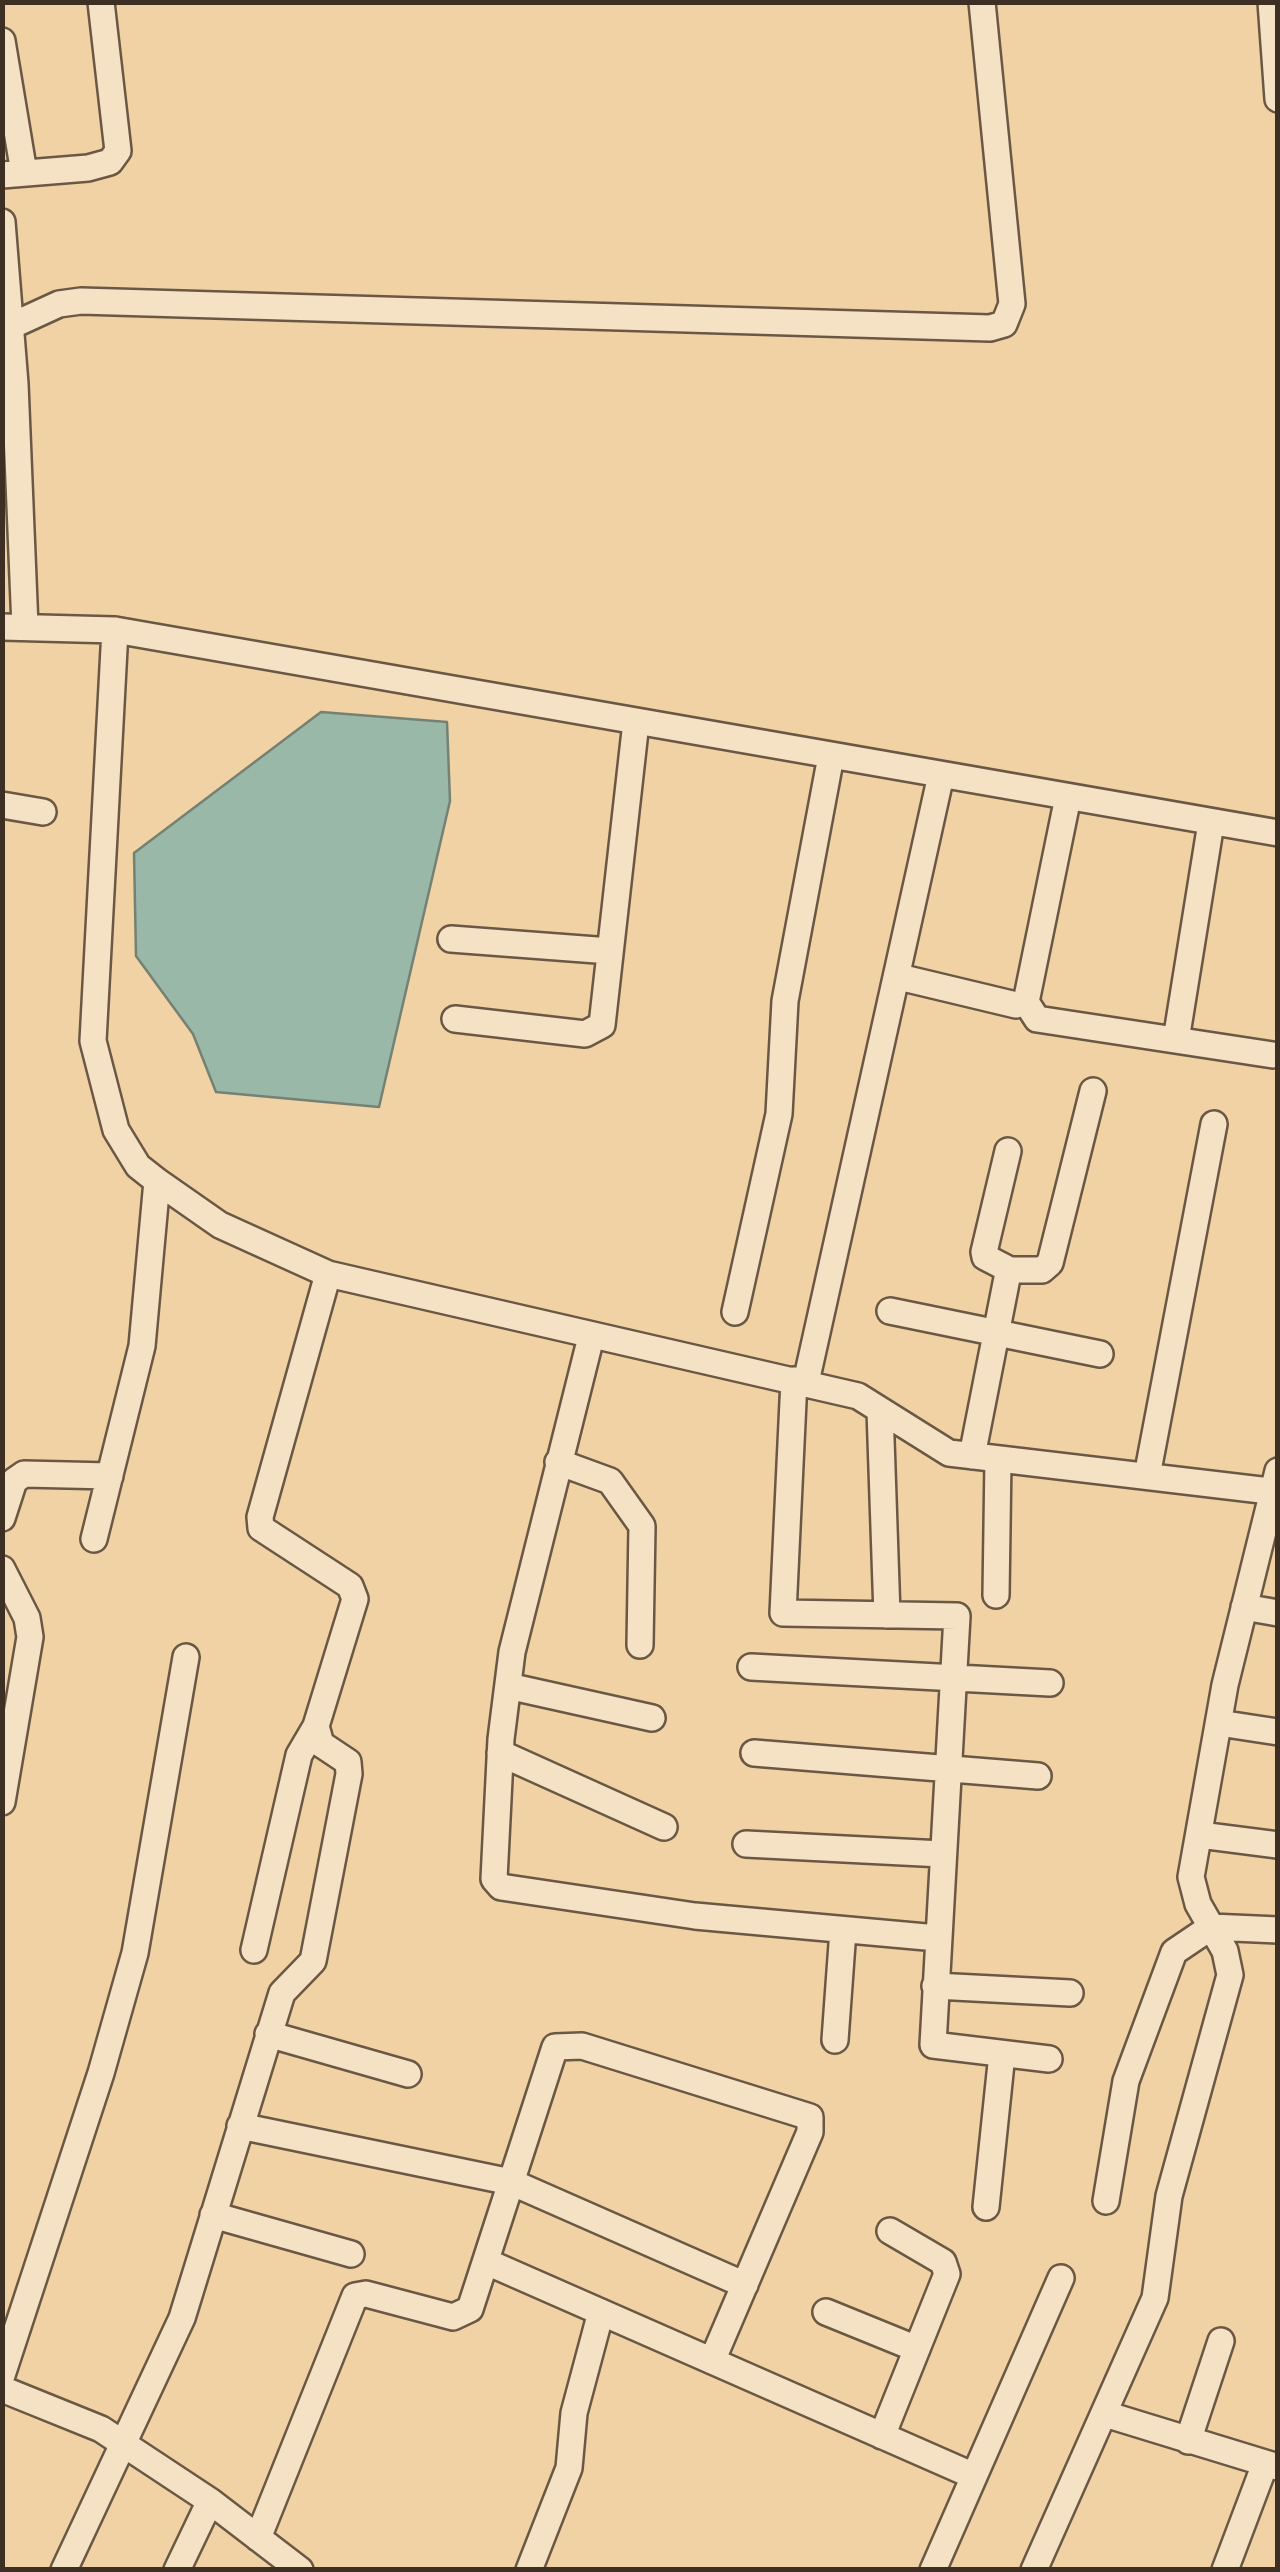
<!DOCTYPE html>
<html>
<head>
<meta charset="utf-8">
<style>
  body { margin:0 }
  #map { position:relative; width:1280px; height:2572px; overflow:hidden; background:#f0d2a5; font-family:"Libre Caslon Text",serif }
  canvas { display:block }
  .frame { position:absolute; inset:0; border:5px solid #3d2f24; pointer-events:none }
</style>
</head>
<body>
<div id="map">
<canvas width="1280" height="2572"></canvas>
<div class="frame"></div>
</div>
<script>
const ctx = document.querySelector('canvas').getContext('2d');
ctx.lineJoin = 'round';
function paint(path, color) {
  ctx.fillStyle = color;
  ctx.fill(path, 'evenodd');
}
function toPath(rows) {
  const path = new Path2D();
  for (const r of rows) {
    path.moveTo(r[0], r[1]);
    for (let i = 2; i < r.length; i += 2) path.lineTo(r[i], r[i + 1]);
  }
  return path;
}
function trace(path, color, width, dash) {
  ctx.strokeStyle = color;
  ctx.lineWidth = width;
  ctx.lineCap = dash ? 'butt' : 'round';
  ctx.setLineDash(dash || []);
  ctx.stroke(path);
}
const water = toPath([
  [321,712,447,722,450,801,379,1107,216,1092,193,1034,136,956,134,853,321,712]
]);
const minor = toPath([
  [1271,2,1278,99],
  [2,41,24,173],
  [2,175,88,168,110,162,118,151,101,2],
  [2,222,15,384,25,627],
  [11,326,59,304,81,301,990,328,1004,324,1012,304,982,2],
  [2,627,115,630,1278,833],
  [115,630,93,1041,116,1130,138,1166,157,1181,220,1225,328,1274,858,1396,949,1453,1278,1492],
  [2,805,43,812],
  [451,939,610,951],
  [899,977,1016,1005,1026,1002,1068,797],
  [1026,1002,1037,1019,1273,1055],
  [455,1019,585,1034,602,1025,636,722],
  [1176,1040,1211,823],
  [1008,1151,984,1252,985,1257,1010,1270],
  [890,1311,1100,1354],
  [735,1312,779,1114,785,1001,831,756],
  [591,1337,512,1652,501,1739,494,1879,501,1887,695,1916,937,1938],
  [794,1380,783,1613,957,1616,933,2045,1049,2059],
  [806,1382,941,775],
  [880,1410,887,1615],
  [972,1456,1007,1278,1010,1270,1042,1270,1050,1263,1093,1091],
  [558,1462,610,1481,642,1526,640,1645],
  [1147,1476,1214,1124],
  [2,1518,14,1481,24,1474,110,1476],
  [94,1539,142,1346,157,1181],
  [2,1569,27,1618,30,1637,2,1802],
  [996,1595,998,1459],
  [1244,1607,1278,1613],
  [751,1667,1050,1683],
  [508,1686,652,1718],
  [1219,1723,1278,1732],
  [500,1753,664,1827],
  [754,1753,1038,1776],
  [1200,1835,1278,1845],
  [746,1844,942,1854],
  [254,1950,299,1755,316,1726],
  [935,1986,1070,1993],
  [268,2034,408,2074],
  [835,2040,843,1930],
  [240,2126,511,2182,745,2285],
  [1106,2201,1126,2081,1174,1952,1211,1927,1278,1930],
  [986,2207,1002,2054],
  [213,2215,351,2254],
  [487,2262,974,2476],
  [826,2312,917,2349],
  [2,2375,101,2073,135,1953,186,1657],
  [2,2389,101,2429,210,2501,300,2570],
  [1105,2414,1278,2467],
  [882,2436,947,2274,943,2262,890,2231],
  [1188,2441,1221,2341],
  [258,2538,355,2296,366,2294,453,2317,470,2309,555,2047,582,2046,810,2117,810,2132,712,2361],
  [64,2570,182,2318,282,1993,313,1961,349,1774,348,1762,321,1744,316,1726,355,1599,350,1586,261,1528,260,1517,328,1274],
  [177,2570,210,2501],
  [529,2570,569,2468,574,2413,601,2312],
  [933,2570,1061,2278],
  [1034,2570,1155,2298,1169,2196,1230,1975,1225,1951,1198,1904,1191,1877,1225,1685,1278,1471],
  [1225,2570,1265,2464]
]);
paint(water, '#9ab8a8');
trace(water, '#758173', 2.5);
trace(minor, '#6a5844', 30);
trace(minor, '#f5e2c4', 25);
</script>
</body>
</html>
